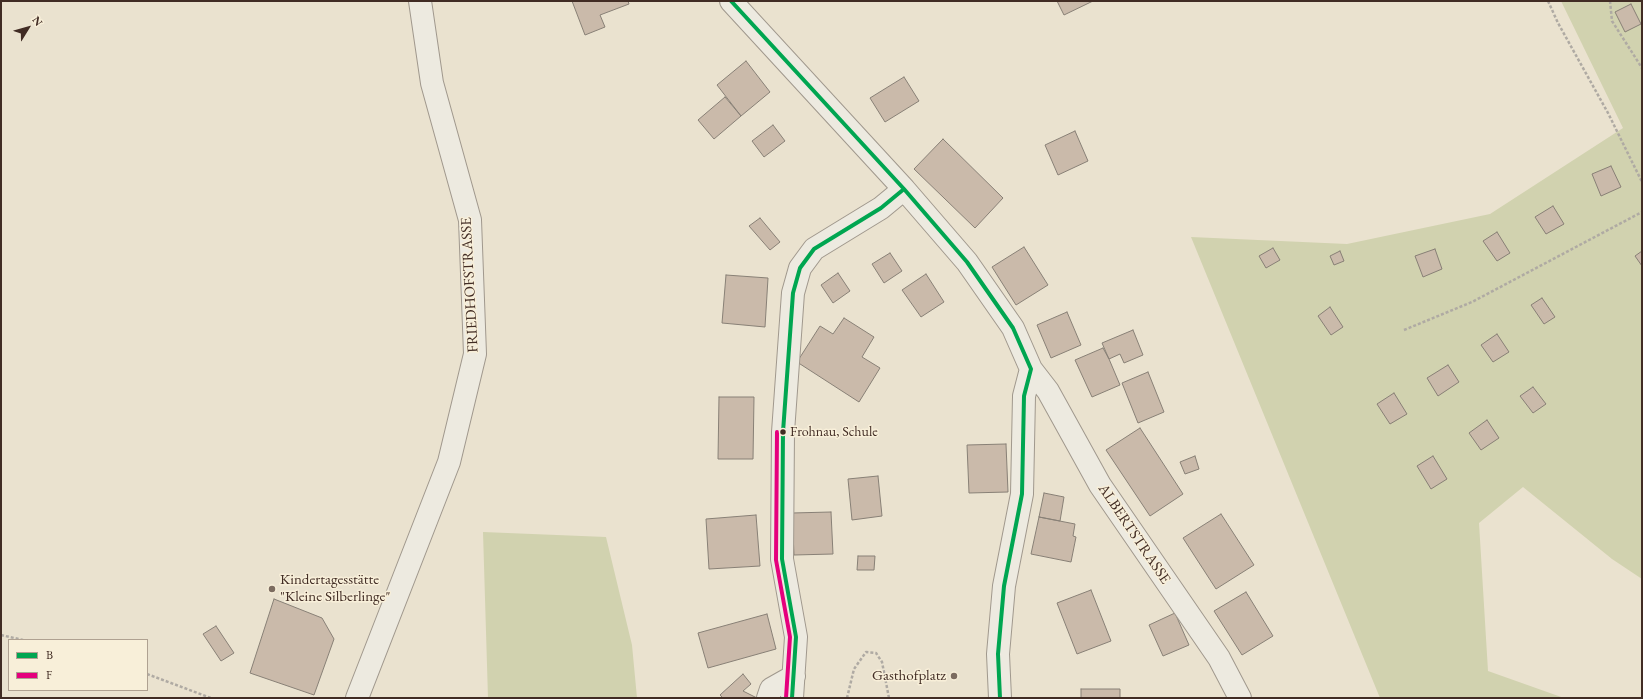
<!DOCTYPE html>
<html>
<head>
<meta charset="utf-8">
<style>
  body { margin:0 }
  #map { position:relative; width:1643px; height:699px; overflow:hidden; background:#eae2cf; font-family:"EB Garamond",serif }
  canvas { display:block }
  .frame { position:absolute; inset:0; border:2px solid #412c24; pointer-events:none }
  .legend { position:absolute; left:8px; top:639px; width:140px; height:52px; box-sizing:border-box; background:#f8efd9; border:1px solid #afa191; margin:0; padding:5px 7px; list-style:none; font-size:12px; color:#412c24 }
  .legend li { display:flex; align-items:center; gap:8px; height:20px }
  .legend b { width:20px; border:1px solid #afa191 }
  .north { position:absolute; left:8px; top:8px; width:40px; height:40px; -webkit-text-stroke:3px #f8efd9; paint-order:stroke; rotate:53deg; font-size:11px; font-weight:700; line-height:16px; text-align:center; color:#412c24 }
  .north::after { content:''; display:block; margin:auto; width:14px; height:18px; background:#412c24; clip-path:polygon(50% 0,100% 100%,50% 72%,0 100%) }
</style>
</head>
<body>
<div id="map">
<canvas width="1643" height="699"></canvas>
<div class="frame"></div>
<ul class="legend">
<li><b style="height:5px;background:#00a651"></b>B</li>
<li><b style="height:5px;background:#e5007d"></b>F</li>
</ul>
<div class="north">N</div>
</div>
<script>
const ctx = document.querySelector('canvas').getContext('2d');
ctx.lineJoin = 'round';
function paint(path, color) {
  ctx.fillStyle = color;
  ctx.fill(path, 'evenodd');
}
function toPath(rows) {
  const path = new Path2D();
  for (const r of rows) {
    path.moveTo(r[0], r[1]);
    for (let i = 2; i < r.length; i += 2) path.lineTo(r[i], r[i + 1]);
  }
  return path;
}
function trace(path, color, width, dash) {
  ctx.strokeStyle = color;
  ctx.lineWidth = width;
  ctx.lineCap = dash ? 'butt' : 'round';
  ctx.setLineDash(dash || []);
  ctx.stroke(path);
}
function label(font, color, halo, rows, align = 'center') {
  ctx.font = font + ' "EB Garamond",serif';
  ctx.lineWidth = 3;
  ctx.setLineDash([]);
  ctx.textBaseline = 'middle';
  ctx.strokeStyle = halo;
  ctx.fillStyle = color;
  for (const [text, x, y, turn = 0] of rows) {
    ctx.save();
    ctx.translate(x, y);
    ctx.rotate((+turn || 0) * Math.PI / 180);
    ctx.textAlign = isNaN(turn) ? turn : align;
    if (halo) ctx.strokeText(text, 0, 0);
    ctx.fillText(text, 0, 0);
    ctx.restore();
  }
}
const green = toPath([
  [1561,1,1642,1,1642,579,1612,559,1523,487,1479,523,1488,671,1564,698,1380,698,1191,237,1347,244,1490,214,1623,128],
  [483,532,606,537,632,645,637,698,488,698]
]);
const building = toPath([
  [572,1,628,1,629,4,600,15,605,27,585,35,572,1],
  [1057,1,1093,1,1064,15,1057,1],
  [1631,4,1641,24,1625,32,1615,12,1631,4],
  [746,61,770,92,741,116,717,85,746,61],
  [904,77,919,101,885,122,870,98,904,77],
  [725,97,741,116,714,139,698,120,725,97],
  [773,125,785,141,764,157,752,141,773,125],
  [1075,131,1088,161,1058,175,1045,145,1075,131],
  [943,139,1003,198,975,228,914,169,943,139],
  [1611,166,1621,187,1601,196,1592,174,1611,166],
  [1553,206,1564,224,1546,234,1535,217,1553,206],
  [760,218,780,242,770,250,749,226,760,218],
  [1497,232,1510,253,1497,261,1483,241,1497,232],
  [1024,247,1048,285,1016,305,992,267,1024,247],
  [1273,248,1280,260,1266,268,1259,256,1273,248],
  [1435,249,1442,269,1423,277,1415,256,1435,249],
  [1340,251,1344,261,1334,265,1330,256,1340,251],
  [1642,251,1642,266,1635,256,1642,251],
  [890,253,902,271,884,283,872,264,890,253],
  [838,273,850,291,833,303,821,285,838,273],
  [926,274,944,302,921,317,902,290,926,274],
  [726,275,768,278,765,327,722,323,726,275],
  [1542,298,1555,317,1544,324,1531,305,1542,298],
  [1330,307,1343,327,1331,335,1318,316,1330,307],
  [1067,312,1081,345,1051,358,1037,325,1067,312],
  [844,318,874,337,862,357,880,368,859,402,797,362,820,326,833,334,844,318],
  [1133,330,1143,355,1124,363,1120,354,1109,359,1102,343,1133,330],
  [1497,334,1509,352,1493,362,1481,345,1497,334],
  [1103,348,1109,359,1120,385,1092,397,1075,360,1103,348],
  [1448,365,1459,382,1438,396,1427,378,1448,365],
  [1148,372,1164,412,1138,423,1122,383,1148,372],
  [1533,387,1546,404,1533,413,1520,396,1533,387],
  [1394,393,1407,414,1390,424,1377,404,1394,393],
  [719,397,754,397,753,459,718,459,719,397],
  [1487,420,1499,438,1481,450,1469,433,1487,420],
  [1140,428,1183,494,1150,516,1106,450,1140,428],
  [1006,444,1008,492,969,493,967,445,1006,444],
  [1195,456,1199,469,1185,474,1180,462,1195,456],
  [1433,456,1447,479,1431,489,1417,466,1433,456],
  [878,476,882,516,852,520,848,479,878,476],
  [1044,493,1064,497,1060,521,1039,517,1044,493],
  [831,512,833,554,794,555,792,513,831,512],
  [1221,514,1254,565,1216,589,1183,538,1221,514],
  [756,515,760,566,709,569,706,519,756,515],
  [1039,517,1075,524,1073,536,1076,537,1071,562,1031,554,1039,517],
  [858,556,875,556,874,570,857,570,858,556],
  [1091,590,1111,641,1077,654,1057,603,1091,590],
  [1246,592,1273,636,1242,655,1214,611,1246,592],
  [274,599,322,618,334,639,314,695,250,673,274,599],
  [1175,613,1189,645,1163,656,1149,625,1175,613],
  [767,614,776,649,708,668,698,633,767,614],
  [216,626,234,653,221,661,203,634,216,626],
  [743,674,751,684,743,691,757,698,723,698,720,695,743,674],
  [1081,689,1120,689,1120,698,1081,698,1081,689]
]);
const path = toPath([
  [1548,1,1558,23,1608,113,1642,182],
  [1610,1,1612,21,1642,68],
  [1404,330,1472,302,1642,212],
  [1,635,23,640],
  [147,674,211,698],
  [847,698,854,669,866,652,876,653,882,662,889,698]
]);
const minor = toPath([
  [731,1,904,189,967,262,1013,328,1031,369,1048,391,1100,485,1219,658,1240,698],
  [357,698,449,462,475,354,470,220,432,83,420,1],
  [768,698,771,689,794,676],
  [792,698,796,637,782,559,783,432,793,293,800,268,814,249,881,208,904,189],
  [1000,698,998,654,1004,586,1022,494,1024,396,1031,369]
]);
const bus1 = toPath([
  [731,1,904,189,967,262,1013,328,1031,369,1024,396,1022,494,1004,586,998,654,1000,698],
  [792,698,796,637,782,559,783,432,793,293,800,268,814,249,881,208,904,189]
]);
const bus2 = toPath([
  [777,432,776,560,790,637,786,698]
]);
const markers = [
  [783,432,3.5,"#412c24"],
  [272,589,4,"#7c6c60"],
  [954,676,4,"#7c6c60"]
];
const busNames = [
  ["Frohnau, Schule",790,432]
];
const streetNames = [
  ["FRIEDHOFSTRASSE",470,285,-93],
  ["ALBERTSTRASSE",1134,534,56]
];
const poiNames = [
  ["Kindertagesstätte",280,580],
  ["\"Kleine Silberlinge\"",280,597],
  ["Gasthofplatz",946,676,"right"]
];
paint(green, '#d1d2af');
paint(building, '#cabaaa');
trace(building, '#888076', 1);
trace(minor, '#a0988d', 24);
trace(path, '#afaaa3', 2.5, [3, 2]);
trace(minor, '#edeae0', 22);
trace(bus1, '#00a651', 4);
trace(bus2, '#e5007d', 4);
for (const [x, y, r, color] of markers) {
  const dot = new Path2D();
  dot.arc(x, y, r, 0, 2 * Math.PI);
  ctx.fillStyle = color;
  ctx.fill(dot);
  trace(dot, '#f8efd9', 1.5);
}
label('14px', '#412c24', '#f8efd9', busNames, 'left');
label('15px', '#412c24', '#f8efd9', streetNames);
label('15px', '#412c24', '#f8efd9', poiNames, 'left');
</script>
</body>
</html>
